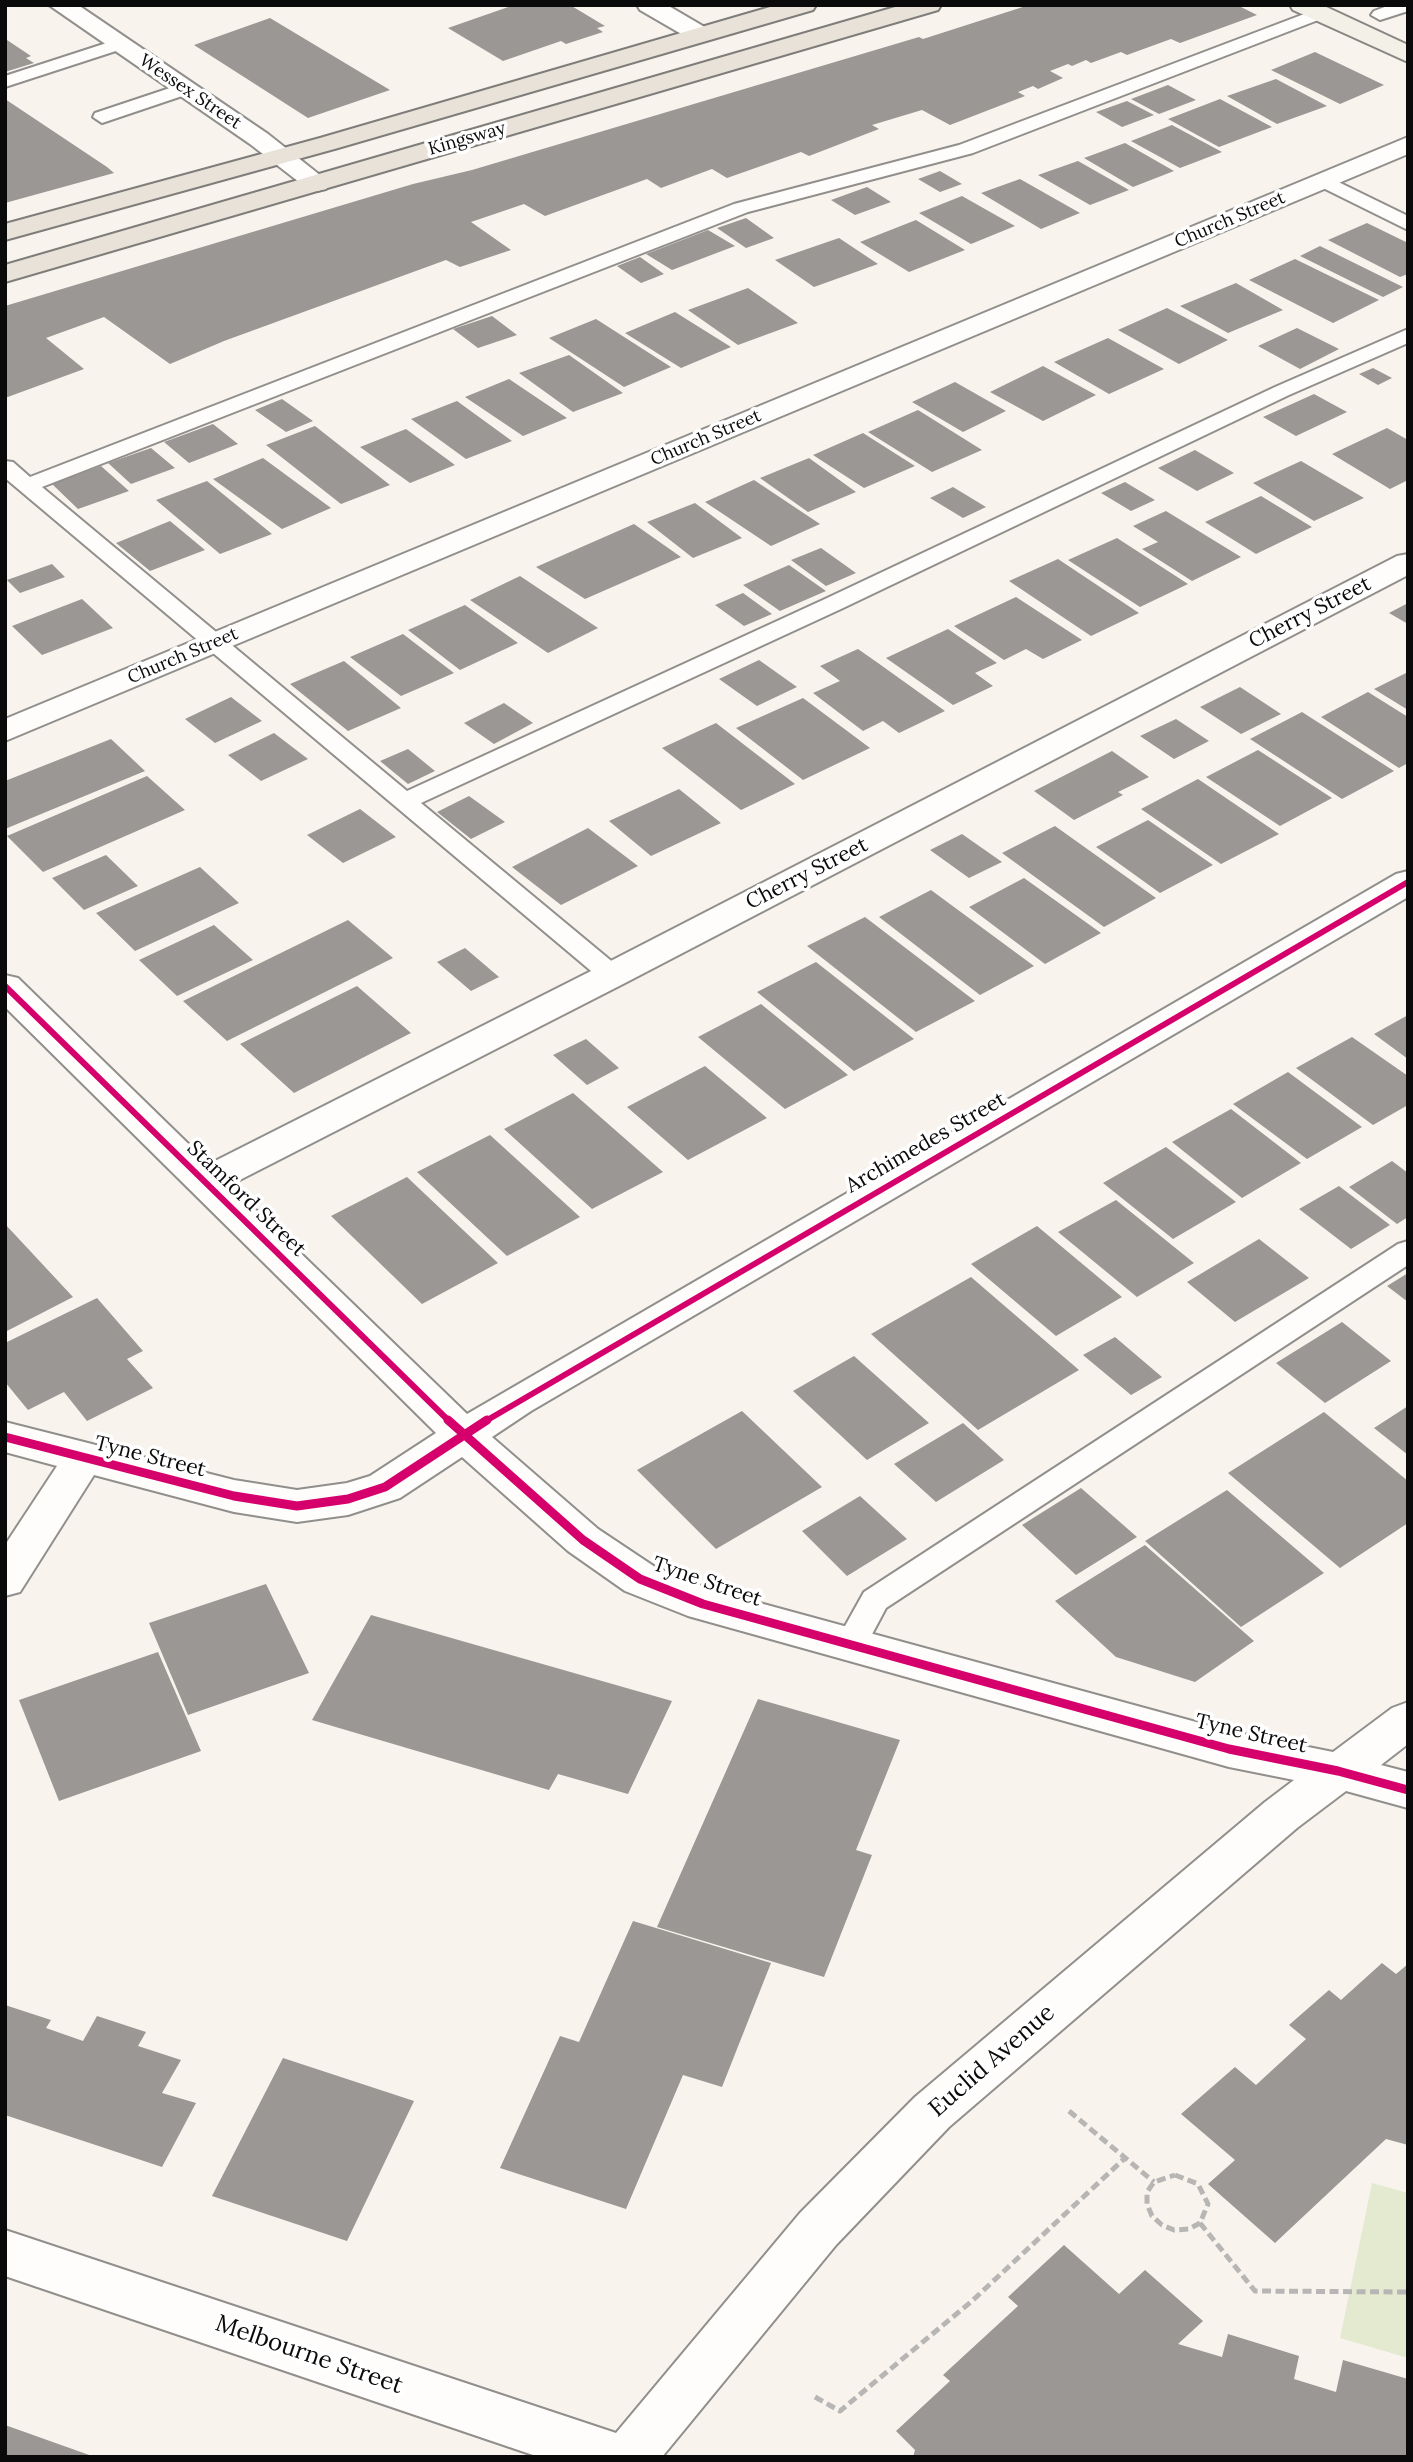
<!DOCTYPE html>
<html>
<head>
<meta charset="utf-8">
<style>
  body { margin:0 }
  #map { position:relative; width:1413px; height:2462px; overflow:hidden; background:#f8f4ed; font-family:Lora,serif }
  canvas { display:block }
  .frame { position:absolute; inset:0; border:7px solid #0a0a0a; pointer-events:none }
</style>
</head>
<body>
<div id="map">
<canvas width="1413" height="2462"></canvas>
<div class="frame"></div>
</div>
<script>
const ctx = document.querySelector('canvas').getContext('2d');
ctx.lineJoin = 'round';
function paint(path, color) {
  ctx.fillStyle = color;
  ctx.fill(path, 'evenodd');
}
function toPath(rows) {
  const path = new Path2D();
  for (const r of rows) {
    path.moveTo(r[0], r[1]);
    for (let i = 2; i < r.length; i += 2) path.lineTo(r[i], r[i + 1]);
  }
  return path;
}
function trace(path, color, width, dash) {
  ctx.strokeStyle = color;
  ctx.lineWidth = width;
  ctx.lineCap = dash ? 'butt' : 'round';
  ctx.setLineDash(dash || []);
  ctx.stroke(path);
}
function label(font, color, halo, rows, align = 'center') {
  ctx.font = font + ' Lora,serif';
  ctx.lineWidth = 7;
  ctx.setLineDash([]);
  ctx.textBaseline = 'middle';
  ctx.strokeStyle = halo;
  ctx.fillStyle = color;
  for (const [text, x, y, turn = 0] of rows) {
    ctx.save();
    ctx.translate(x, y);
    ctx.rotate((+turn || 0) * Math.PI / 180);
    ctx.textAlign = isNaN(turn) ? turn : align;
    if (halo) ctx.strokeText(text, 0, 0);
    ctx.fillText(text, 0, 0);
    ctx.restore();
  }
}
const green = toPath([
  [1372,2183,1408,2193,1408,2358,1340,2338]
]);
const building = toPath([
  [514,5,570,5,605,26,597,28,603,32,566,44,561,41,503,61,448,28],
  [1029,5,1237,5,1257,15,1180,43,1171,39,1127,55,1121,52,1091,63,1086,60,1072,66,1068,64,1050,71,1063,78,1038,89,1033,86,1018,92,1025,96,950,125,922,110,872,125,879,129,809,156,801,152,727,178,712,169,661,188,647,179,545,216,524,204,471,222,511,250,460,267,446,260,224,341,170,364,104,317,46,338,84,369,5,398,5,306,413,184,472,170,919,37,923,39],
  [270,18,390,90,308,118,194,45],
  [7,40,31,56,26,58,34,63,5,72],
  [1315,52,1384,85,1340,104,1271,70],
  [1276,79,1327,106,1277,124,1227,96],
  [1168,85,1196,100,1159,114,1131,99],
  [5,99,107,167,114,173,5,203],
  [1220,99,1272,127,1219,147,1168,119],
  [1127,101,1154,115,1122,127,1096,112],
  [1172,125,1222,152,1180,168,1131,141],
  [1125,143,1174,171,1133,187,1084,158],
  [1078,161,1129,190,1090,205,1038,175],
  [940,171,962,184,940,192,918,179],
  [1020,179,1080,213,1041,229,981,193],
  [867,187,891,202,855,215,831,200],
  [962,196,1015,226,971,244,919,213],
  [746,218,774,238,746,248,717,228],
  [916,220,965,250,909,272,860,242],
  [1367,223,1408,243,1408,274,1400,277,1328,240],
  [708,230,735,246,672,270,646,254],
  [839,238,878,264,814,287,775,260],
  [1320,246,1403,287,1383,297,1300,256],
  [640,257,664,274,641,283,617,266],
  [1295,259,1379,300,1333,323,1249,280],
  [1236,283,1283,310,1228,333,1180,306],
  [748,288,798,323,738,345,688,310],
  [1167,308,1228,340,1179,364,1118,330],
  [675,312,731,347,681,368,625,333],
  [492,316,517,335,478,348,453,329],
  [596,319,671,367,624,387,549,338],
  [1297,328,1339,349,1300,369,1258,346],
  [1108,338,1164,369,1109,394,1054,362],
  [569,355,623,393,573,412,519,373],
  [1043,366,1096,395,1043,421,990,392],
  [1373,368,1392,378,1378,385,1359,374],
  [509,379,567,418,523,436,465,397],
  [955,382,1006,411,963,432,912,402],
  [1314,394,1347,412,1296,436,1263,417],
  [282,399,313,421,286,432,255,410],
  [457,401,512,441,466,459,411,419],
  [918,410,982,450,932,472,868,432],
  [213,424,238,444,189,463,164,442],
  [315,426,390,485,341,504,266,445],
  [1387,428,1408,440,1408,480,1390,489,1332,454],
  [406,429,455,465,410,483,360,447],
  [863,433,915,466,864,488,813,455],
  [151,448,175,468,131,484,108,463],
  [1195,450,1234,473,1197,491,1158,468],
  [263,458,331,508,282,529,213,479],
  [809,458,856,492,808,512,760,478],
  [1301,461,1364,498,1314,521,1253,483],
  [101,466,129,491,78,509,52,484],
  [754,480,820,524,771,546,705,502],
  [207,481,272,534,220,554,156,500],
  [1125,482,1155,500,1131,511,1101,493],
  [953,487,986,507,963,518,930,498],
  [1261,496,1312,527,1256,554,1205,522],
  [695,503,742,538,693,558,647,522],
  [1166,511,1241,557,1192,581,1142,549,1158,542,1133,526],
  [170,521,205,550,150,571,116,543],
  [634,524,681,557,585,599,536,567],
  [1117,538,1188,584,1140,607,1068,560],
  [821,548,856,573,826,586,791,560],
  [1058,559,1139,613,1091,636,1009,581],
  [52,564,65,577,20,593,7,580],
  [789,565,826,591,780,611,743,585],
  [520,576,598,628,548,653,470,600],
  [743,593,772,614,744,626,715,605],
  [1016,597,1082,640,1043,659,1026,649,1004,660,954,626],
  [82,599,113,628,42,655,12,626],
  [1408,603,1408,624,1389,613],
  [465,605,518,643,460,670,408,630],
  [948,629,997,663,975,673,993,686,953,705,886,658],
  [403,634,454,673,401,696,350,657],
  [858,649,878,663,945,711,899,733,883,721,863,731,813,693,840,681,820,666],
  [759,660,797,687,757,706,719,679],
  [344,661,401,708,348,731,290,684],
  [1408,672,1408,710,1374,689],
  [1240,687,1281,714,1241,734,1200,707],
  [1368,692,1408,717,1408,763,1399,768,1321,717],
  [231,697,262,721,215,743,185,719],
  [803,698,870,748,803,780,736,728],
  [504,703,533,723,494,744,464,723],
  [1302,712,1394,771,1342,799,1250,739],
  [1176,719,1209,741,1174,759,1140,736],
  [716,723,795,784,741,810,662,748],
  [274,733,308,759,261,781,228,755],
  [111,739,145,771,5,829,5,781],
  [408,749,435,771,408,784,380,761],
  [1258,750,1332,798,1280,826,1206,777],
  [1112,751,1149,777,1118,792,1123,795,1074,820,1034,791],
  [147,776,185,810,43,872,7,836],
  [1198,779,1279,834,1221,864,1141,809],
  [679,789,721,823,651,856,609,821],
  [469,796,505,822,471,839,437,812],
  [360,809,396,837,343,863,307,835],
  [1148,820,1213,865,1160,893,1096,847],
  [1055,826,1156,898,1104,927,1002,853],
  [588,828,638,866,561,905,512,867],
  [962,834,1002,862,969,878,930,850],
  [106,855,138,886,84,910,52,878],
  [200,867,239,903,135,951,96,913],
  [1024,878,1101,933,1045,964,969,907],
  [931,890,1034,966,980,995,879,917],
  [865,917,975,1001,916,1032,807,946],
  [348,920,393,958,227,1041,183,1001],
  [214,925,253,960,177,996,139,960],
  [465,948,499,977,471,991,437,962],
  [816,962,914,1039,854,1071,757,992],
  [357,986,411,1033,294,1093,240,1044],
  [761,1004,848,1075,785,1109,698,1037],
  [1408,1015,1408,1059,1374,1034],
  [1352,1037,1408,1076,1408,1105,1373,1125,1296,1068],
  [586,1039,619,1068,587,1085,553,1055],
  [705,1066,767,1118,688,1160,627,1107],
  [1288,1072,1362,1127,1307,1159,1233,1104],
  [573,1093,663,1172,592,1209,504,1129],
  [1231,1109,1301,1163,1242,1198,1172,1142],
  [490,1135,580,1217,507,1256,417,1172],
  [1166,1147,1236,1202,1173,1239,1103,1183],
  [1392,1161,1408,1173,1408,1217,1397,1224,1349,1187],
  [407,1177,498,1263,422,1304,331,1216],
  [1339,1186,1390,1225,1351,1249,1299,1209],
  [1116,1200,1194,1263,1137,1297,1058,1232],
  [5,1224,73,1297,5,1332],
  [1037,1226,1122,1297,1056,1336,971,1264],
  [1259,1239,1309,1278,1235,1322,1187,1282],
  [1408,1273,1408,1302,1387,1286],
  [971,1277,1079,1370,978,1430,871,1334],
  [97,1298,143,1351,127,1359,153,1388,87,1421,64,1392,28,1410,5,1382,5,1343],
  [1342,1322,1391,1361,1325,1403,1276,1363],
  [1115,1337,1162,1377,1131,1395,1083,1355],
  [854,1356,929,1423,867,1460,793,1391],
  [1408,1406,1408,1455,1374,1428],
  [742,1411,822,1487,716,1549,637,1470],
  [1324,1412,1408,1481,1408,1523,1340,1568,1228,1473],
  [963,1423,1004,1460,936,1502,894,1464],
  [1081,1488,1137,1537,1076,1575,1022,1525],
  [1227,1490,1324,1573,1241,1627,1145,1541],
  [860,1496,907,1539,847,1576,802,1531],
  [1145,1545,1254,1641,1195,1682,1116,1657,1055,1601],
  [266,1584,309,1673,188,1715,149,1623],
  [371,1615,672,1701,628,1794,558,1774,549,1790,312,1720],
  [158,1652,201,1751,59,1801,19,1700],
  [758,1699,900,1740,856,1850,872,1855,824,1977,657,1927],
  [633,1921,771,1963,722,2087,683,2075,626,2209,500,2168,560,2036,579,2042],
  [1382,1963,1396,1974,1408,1964,1408,2145,1386,2139,1275,2243,1208,2184,1235,2160,1181,2114,1235,2067,1256,2085,1306,2039,1289,2025,1329,1990,1341,2000],
  [5,2005,51,2020,46,2028,83,2041,97,2016,146,2032,138,2046,181,2060,162,2093,196,2103,162,2167,5,2115],
  [283,2058,414,2101,347,2241,212,2196],
  [1064,2245,1119,2294,1145,2270,1203,2321,1178,2344,1222,2357,1228,2334,1299,2356,1294,2379,1336,2392,1343,2360,1408,2379,1408,2457,913,2457,915,2450,896,2431,950,2381,943,2375,1018,2306,1008,2297],
  [5,2425,92,2456,92,2457,5,2457]
]);
const path = toPath([
  [1069,2111,1154,2182],
  [1175,2175,1198,2184,1208,2204,1200,2223,1189,2229,1174,2230,1162,2225,1152,2216,1147,2204,1147,2192,1154,2182,1175,2175],
  [1200,2223,1255,2291,1408,2292],
  [815,2397,840,2411,972,2301,1125,2158]
]);
const service = toPath([
  [1390,5,1408,5,1408,11,1380,20,1371,15,1374,11,1390,5],
  [1320,8,1329,13,1326,17,973,153,748,212,42,487,407,791,825,599,1275,387,1408,329,1408,343,1289,395,841,609,421,803,621,969,625,975,621,981,612,983,603,981,5,478,5,461,13,462,30,477,734,204,959,145,1320,8],
  [119,39,128,44,125,48,5,87,5,76,119,39],
  [185,83,194,89,191,93,102,123,93,117,95,113,185,83],
  [1324,175,1408,216,1408,230,1317,185,1314,181,1324,175],
  [1408,1241,1408,1265,886,1608,862,1653,851,1656,840,1653,835,1644,864,1592,1398,1244,1408,1241]
]);
const minor = toPath([
  [49,5,78,5,268,134,330,183,326,189,317,191,308,189,250,144,49,5],
  [637,5,667,5,708,29,711,34,708,39,699,41,690,39,640,10,637,5],
  [1408,137,1408,154,5,741,5,719,1408,137],
  [1408,554,1408,575,625,983,230,1185,467,1414,1396,874,1408,871,1408,897,531,1411,492,1437,598,1529,655,1567,712,1590,1229,1731,1333,1752,1392,1708,1408,1702,1408,1744,1381,1765,1408,1772,1408,1808,1346,1791,1297,1828,949,2127,836,2245,662,2457,539,2457,5,2276,5,2230,616,2433,800,2213,915,2097,1265,1802,1294,1780,1229,1767,688,1616,625,1591,568,1551,462,1457,400,1498,348,1515,297,1522,234,1512,94,1475,20,1592,5,1596,5,1545,57,1466,5,1452,5,1422,234,1480,297,1490,347,1483,370,1476,436,1433,5,1007,5,975,18,978,209,1164,599,967,1397,556,1408,554]
]);
const secondary = toPath([
  [1290,5,1322,5,1408,45,1408,62,1293,10,1290,5]
]);
const primary = toPath([
  [777,5,816,5,813,10,338,148,5,240,5,224,320,138,777,5],
  [902,5,941,5,938,10,5,282,5,265,902,5]
]);
const cyclewayFar1 = toPath([
  [5,986,450,1422],
  [484,1422,1408,882]
]);
const cycleway = toPath([
  [448,1420,583,1540,640,1579,703,1604,1229,1749,1338,1771,1408,1790],
  [5,1437,234,1496,297,1506,348,1499,385,1487,487,1420]
]);
const farStreetnames = [
  ["Wessex Street",190,92,34],
  ["Kingsway",467,139,-16],
  ["Church Street",1230,220,-23],
  ["Church Street",706,438,-23],
  ["Church Street",183,656,-23]
];
const streetNames = [
  ["Cherry Street",1310,613,-27],
  ["Cherry Street",807,874,-27],
  ["Archimedes Street",926,1143,-30],
  ["Stamford Street",246,1199,44],
  ["Tyne Street",150,1457,14],
  ["Tyne Street",707,1582,19],
  ["Tyne Street",1251,1734,13]
];
const nearStreetnames = [
  ["Euclid Avenue",992,2061,-41],
  ["Melbourne Street",309,2355,19]
];
paint(green, '#e4ead0');
paint(building, '#9a9794');
trace(service, '#918f8c', 4);
trace(minor, '#918f8c', 4);
trace(secondary, '#888683', 4);
trace(primary, '#7e7d7a', 4);
trace(path, '#b7b6b5', 5, [9, 4.5]);
paint(service, '#fefdfc');
paint(minor, '#fefdfc');
paint(secondary, '#f3f0e8');
paint(primary, '#e9e2d9');
trace(cyclewayFar1, '#d6006c', 6);
trace(cycleway, '#d6006c', 9);
label('18px', '#0a0a0a', '#fff', farStreetnames);
label('21px', '#0a0a0a', '#fff', streetNames);
label('24px', '#0a0a0a', '#fff', nearStreetnames);
</script>
</body>
</html>
